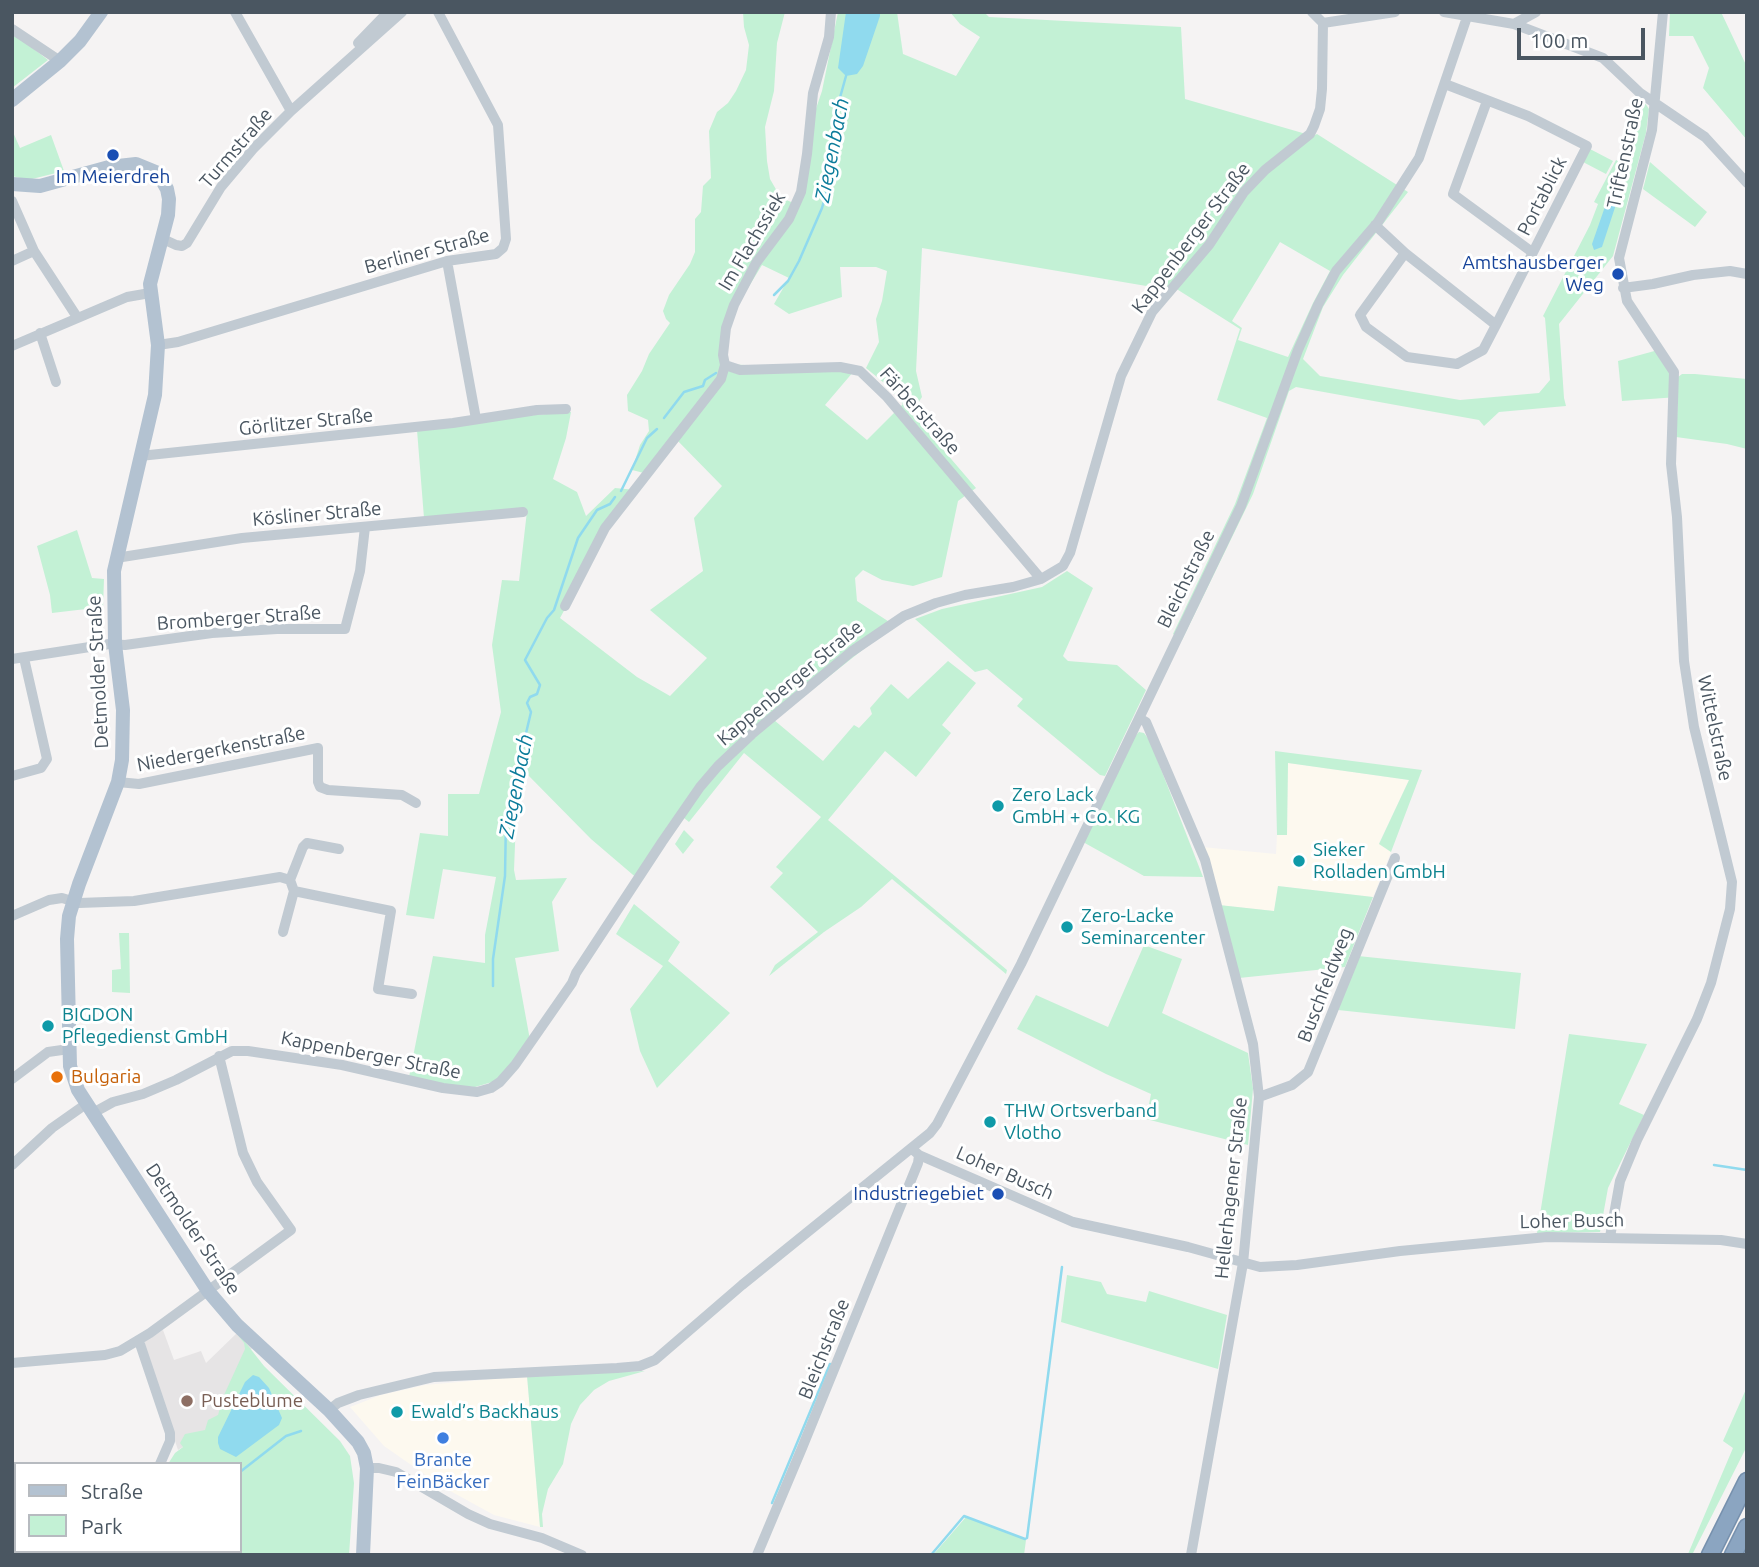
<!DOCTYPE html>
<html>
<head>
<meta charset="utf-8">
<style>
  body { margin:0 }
  #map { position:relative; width:1759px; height:1567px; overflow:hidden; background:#f5f3f3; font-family:Ubuntu,sans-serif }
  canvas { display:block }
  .frame { position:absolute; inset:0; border:14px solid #4a5661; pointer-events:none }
  .legend { position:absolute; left:14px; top:1462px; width:228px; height:91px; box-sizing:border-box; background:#fff; border:2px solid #b7bbc0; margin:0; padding:9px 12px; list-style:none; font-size:21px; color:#4a5661 }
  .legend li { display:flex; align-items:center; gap:14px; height:35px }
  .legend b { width:35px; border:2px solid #b7bbc0 }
  .scale { position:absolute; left:1517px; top:28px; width:128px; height:32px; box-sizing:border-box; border:4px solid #4a5661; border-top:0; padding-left:9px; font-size:21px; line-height:24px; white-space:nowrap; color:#4a5661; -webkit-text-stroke:5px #fff; paint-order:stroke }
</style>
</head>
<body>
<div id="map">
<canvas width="1759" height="1567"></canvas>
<div class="frame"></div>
<ul class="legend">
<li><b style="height:9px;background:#b3c2d1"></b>Straße</li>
<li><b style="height:19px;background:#c3f1d5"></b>Park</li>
</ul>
<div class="scale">100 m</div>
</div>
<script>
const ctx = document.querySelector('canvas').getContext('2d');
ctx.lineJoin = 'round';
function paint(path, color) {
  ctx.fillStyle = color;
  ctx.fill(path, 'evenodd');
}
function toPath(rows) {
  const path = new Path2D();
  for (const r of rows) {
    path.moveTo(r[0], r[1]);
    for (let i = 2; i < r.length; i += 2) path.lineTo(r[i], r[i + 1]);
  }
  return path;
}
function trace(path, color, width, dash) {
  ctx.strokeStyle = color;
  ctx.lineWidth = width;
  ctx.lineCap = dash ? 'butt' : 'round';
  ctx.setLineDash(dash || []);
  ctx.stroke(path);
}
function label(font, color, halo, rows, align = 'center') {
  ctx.font = font + ' Ubuntu,sans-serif';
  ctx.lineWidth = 6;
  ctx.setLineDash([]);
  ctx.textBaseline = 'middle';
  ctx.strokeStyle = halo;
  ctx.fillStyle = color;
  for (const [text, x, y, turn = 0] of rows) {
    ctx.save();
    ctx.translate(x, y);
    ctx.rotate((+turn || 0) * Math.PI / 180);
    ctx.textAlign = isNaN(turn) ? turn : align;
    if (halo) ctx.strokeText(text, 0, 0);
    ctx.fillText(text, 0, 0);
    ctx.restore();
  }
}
const commercial = toPath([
  [1288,763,1409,780,1379,843,1391,852,1373,897,1278,886,1274,911,1219,905,1202,847,1276,854,1277,835,1287,834],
  [527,1376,540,1527,494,1515,443,1487,384,1446,350,1407,381,1395,425,1385]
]);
const education = toPath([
  [163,1330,174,1360,201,1351,206,1363,238,1332,252,1348,210,1434,198,1437,178,1450,144,1347,145,1341]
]);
const green = toPath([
  [743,12,785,12,777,43,774,91,765,127,767,161,770,179,781,198,799,205,806,138,822,91,838,12,897,12,903,54,956,76,980,37,960,24,950,12,984,12,989,17,1181,27,1185,99,1313,136,1317,134,1408,192,1343,275,1323,307,1303,359,1320,376,1460,400,1539,393,1550,380,1545,318,1543,316,1590,225,1598,204,1594,202,1616,160,1623,163,1637,134,1633,130,1643,107,1641,104,1643,100,1649,109,1646,133,1613,256,1559,324,1564,398,1566,406,1499,412,1484,426,1479,420,1296,387,1289,391,1253,494,1182,640,1173,634,1235,504,1267,418,1217,400,1240,329,1175,288,1170,290,922,248,916,371,922,397,918,403,916,418,976,488,958,501,942,577,913,586,882,580,863,570,855,578,857,601,894,625,774,720,823,761,854,725,859,728,872,714,870,708,891,684,908,699,948,661,976,683,942,725,951,733,916,777,885,751,828,820,1007,970,1006,974,892,879,861,907,824,932,769,976,775,965,818,932,770,887,783,873,776,867,821,817,744,753,689,822,684,818,639,880,591,839,526,773,517,795,514,870,516,880,567,878,552,902,559,951,515,958,530,1040,499,1080,475,1087,443,1085,409,1077,433,956,485,963,485,935,496,877,443,869,434,919,406,915,420,833,448,836,448,794,479,794,501,712,492,645,502,580,519,581,527,511,424,518,417,430,511,417,571,412,566,438,553,479,577,492,586,516,615,488,636,490,622,504,560,618,637,677,670,696,707,658,650,610,703,571,694,518,722,486,674,437,648,474,632,470,640,445,649,431,648,420,628,411,627,395,642,371,649,354,670,323,666,319,663,311,669,295,690,264,695,252,695,219,701,212,703,186,711,178,709,131,717,112,728,103,736,91,746,70,749,45,744,27],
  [1280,242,1330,271,1313,303,1288,357,1238,340,1242,328,1232,321],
  [762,265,789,278,774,304,789,314,842,297,840,267,876,267,887,271,882,301,876,319,879,342,866,368,889,387,903,404,867,440,825,405,854,371,727,364,729,329,740,301],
  [1670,12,1721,12,1747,67,1747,140,1703,88,1709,68,1693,36,1669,36],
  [12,32,48,60,12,88],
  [12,130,20,148,51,135,64,171,28,180,12,176],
  [1590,149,1613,161,1606,174,1583,162],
  [1650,162,1707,212,1695,227,1643,189],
  [1658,350,1678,377,1682,374,1695,374,1747,379,1747,449,1727,444,1676,437,1678,397,1622,401,1618,361],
  [77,530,92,578,104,579,103,607,52,613,50,595,37,546],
  [1067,571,1093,588,1063,656,1068,661,1117,665,1146,690,1105,776,1100,775,1017,706,1023,699,987,669,975,672,915,619,942,609,1042,587],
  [1139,732,1144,733,1150,741,1203,877,1144,876,1083,842,1135,736],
  [1275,751,1422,770,1391,852,1379,844,1409,780,1288,763,1287,835,1277,835],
  [684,830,694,840,683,854,675,844],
  [1278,886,1373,897,1345,967,1239,978,1219,905,1274,911],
  [634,904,680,942,668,961,730,1013,657,1088,640,1051,630,1009,663,966,616,934],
  [119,933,129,933,130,993,112,992,112,970,121,969],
  [1144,945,1182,959,1162,1013,1248,1053,1253,1089,1248,1145,1146,1119,1151,1094,1106,1074,1017,1029,1036,995,1108,1027],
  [1358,956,1521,973,1515,1029,1338,1010],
  [1569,1034,1647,1044,1619,1104,1644,1115,1608,1188,1600,1232,1537,1233],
  [1067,1275,1101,1282,1107,1294,1146,1302,1149,1291,1227,1315,1218,1369,1061,1322],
  [238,1333,264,1366,340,1441,350,1456,354,1483,349,1555,135,1555,130,1551,240,1551,240,1537,242,1535,240,1519,240,1464,168,1464,175,1453,183,1447,180,1443,185,1434,205,1430,208,1420,218,1415,224,1395,245,1349,244,1343,237,1334],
  [645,1371,609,1381,594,1390,580,1405,571,1424,563,1464,548,1489,542,1514,543,1527,540,1527,527,1376],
  [1747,1387,1745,1450,1692,1555,1689,1555,1688,1554,1733,1448,1723,1441],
  [966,1517,1026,1540,1024,1555,933,1555]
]);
const water = toPath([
  [846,12,880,12,880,16,863,66,857,74,846,76,838,68],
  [1617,172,1623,173,1625,177,1602,247,1594,250,1592,244],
  [253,1375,259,1377,269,1388,282,1418,279,1425,236,1457,220,1449,218,1443,218,1437,245,1382]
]);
const stream = toPath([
  [774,295,788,281,799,261,822,208,831,176,836,112,846,76],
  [664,418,684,392,703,386,705,380,716,373],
  [621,491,647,438,657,429],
  [493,986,493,959,505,876,506,818,531,712,527,703,530,697,537,694,540,685,525,660,547,618,554,610,578,538,597,510,610,504,615,497],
  [1714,1165,1747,1170],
  [240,1472,286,1436,301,1431],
  [772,1503,830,1364],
  [88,1555,92,1551],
  [931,1555,964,1516,1025,1539,1027,1538,1062,1267]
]);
const minor = toPath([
  [235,12,291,111],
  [1312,12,1323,23,1395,12],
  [1444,12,1514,24,1603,58,1640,93,1705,137,1747,183],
  [1514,24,1536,12],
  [12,29,60,61],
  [358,43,388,12],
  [1487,101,1453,194,1532,252],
  [12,201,34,251,77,317],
  [1375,225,1405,253,1496,325,1587,146,1528,116,1445,84],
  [163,239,176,245,182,246,187,243,221,187,253,149,291,111,402,12],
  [1405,253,1360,315,1366,327,1407,357,1457,364,1483,350,1496,325],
  [12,261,34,251],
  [447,261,476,419],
  [1623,288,1653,284,1693,275,1730,271,1747,274],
  [40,333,56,382],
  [158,345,178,342,447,261,496,254,503,248,506,239,498,125,438,12],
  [12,346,127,297,150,293],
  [725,365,740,370,840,367,860,371,887,397,1041,579],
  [140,456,453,423,537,410,566,409],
  [116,558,242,538,523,512],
  [565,606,605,528,721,379,725,365,723,355,726,328,734,305,756,263,789,219,801,192,807,154,813,93,829,37,831,12],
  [12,659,109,644,125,645,212,633,277,629,345,629,360,571,365,527],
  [1139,718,1146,722,1205,860,1253,1044,1259,1097,1243,1263,1191,1555],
  [12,776,41,768,47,759,24,658],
  [118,782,139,784,318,748,318,782,320,787,328,790,402,795,416,803],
  [290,880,303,847,307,843,339,849],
  [294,891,391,911,378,989,412,994],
  [12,916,49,900,62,898,79,903,134,901,280,877,290,880,294,891,283,932],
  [12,1079,48,1052,69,1049],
  [1259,1097,1292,1085,1308,1072,1395,858],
  [93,1113,113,1102,143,1094,176,1080,232,1051,248,1051,342,1065,443,1088,477,1092,491,1088,500,1082,515,1065,572,983,576,973,662,842,700,787,718,766,752,734,851,652,904,616,936,603,965,595,1013,587,1041,579,1063,566,1070,553,1121,376,1152,312,1209,245,1244,192,1265,170,1310,134,1314,126,1320,109,1322,89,1323,23],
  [912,1149,919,1155,1073,1222,1188,1247,1260,1267,1297,1265,1400,1251,1547,1237,1721,1240,1747,1244],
  [12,1165,52,1128,86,1104],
  [1610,1237,1620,1181,1637,1140,1697,1019,1711,983,1730,909,1732,882,1694,727,1684,661,1677,517,1671,464,1674,372,1627,301,1619,258,1652,130,1663,12],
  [139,1341,170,1433,170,1441,160,1464],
  [12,1363,105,1355,120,1351,150,1333,291,1230,257,1182,243,1153,219,1056],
  [329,1410,338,1403,359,1395,434,1377,617,1368,640,1366,655,1360,742,1285,930,1133,937,1124,1021,964,1241,506,1298,350,1318,305,1336,271,1378,222,1419,158,1467,17],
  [367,1468,379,1468,396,1472,468,1514,490,1524,542,1538,582,1555],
  [78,1555,82,1551],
  [757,1555,802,1448,918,1163,919,1155]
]);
const major = toPath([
  [12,100,60,61,80,41,101,12],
  [12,184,40,186,109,167,136,164,158,173,167,189,169,199,168,215,150,284,158,345,155,395,114,571,115,644,123,710,122,760,118,782,79,884,69,916,67,939,70,1066,78,1090,208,1291,237,1325,329,1410,358,1442,364,1453,367,1468,363,1555]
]);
const highway = toPath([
  [1710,1555,1747,1481],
  [1733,1555,1747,1527]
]);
const markers = [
  [113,155,7,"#1a4fb4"],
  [1618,274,7,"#1a4fb4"],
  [998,806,7,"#0f9aa8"],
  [1299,861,7,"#0f9aa8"],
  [1067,927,7,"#0f9aa8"],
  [48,1026,7,"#0f9aa8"],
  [57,1077,7,"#e8710a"],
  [990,1122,7,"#0f9aa8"],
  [998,1194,7,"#1a4fb4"],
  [187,1401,7,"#8d6e63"],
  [397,1412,7,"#0f9aa8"],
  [443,1438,7,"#3f7fe0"]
];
const streetNames = [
  ["Turmstraße",236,148,-49],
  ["Triftenstraße",1625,153,-78],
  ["Portablick",1542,196,-63],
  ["Kappenberger Straße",1191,238,-53],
  ["Im Flachssiek",752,241,-59],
  ["Berliner Straße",427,251,-15],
  ["Färberstraße",920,411,48],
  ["Görlitzer Straße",306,422,-6],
  ["Kösliner Straße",317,514,-5],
  ["Bleichstraße",1186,579,-64],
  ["Bromberger Straße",239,618,-4],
  ["Detmolder Straße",98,672,-93],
  ["Kappenberger Straße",790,683,-40],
  ["Wittelstraße",1715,728,78],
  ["Niedergerkenstraße",221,749,-11],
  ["Buschfeldweg",1325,985,-69],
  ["Kappenberger Straße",371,1055,11],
  ["Loher Busch",1005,1173,24],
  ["Hellerhagener Straße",1231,1188,-84],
  ["Loher Busch",1572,1221,-1],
  ["Detmolder Straße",193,1229,56],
  ["Bleichstraße",824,1349,-68]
];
const transitNames = [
  ["Im Meierdreh",113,177,"center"],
  ["Amtshausberger",1604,263],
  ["Weg",1604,285],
  ["Industriegebiet",984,1194]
];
const cultureNames = [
  ["Zero Lack",1012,795],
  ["GmbH + Co. KG",1012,817],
  ["Sieker",1313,850],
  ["Rolladen GmbH",1313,872],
  ["Zero-Lacke",1081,916],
  ["Seminarcenter",1081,938],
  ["BIGDON",62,1015],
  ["Pflegedienst GmbH",62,1037],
  ["THW Ortsverband",1004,1111],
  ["Vlotho",1004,1133],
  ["Ewald’s Backhaus",411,1412]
];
const foodNames = [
  ["Bulgaria",71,1077]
];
const educationNames = [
  ["Pusteblume",201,1401]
];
const shopNames = [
  ["Brante",443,1460],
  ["FeinBäcker",443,1482]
];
const waterNames = [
  ["Ziegenbach",832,150,-79],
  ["Ziegenbach",516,786,-79]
];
paint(commercial, '#fdf9ef');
paint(education, '#e6e4e5');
paint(green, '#c3f1d5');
paint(water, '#90daee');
trace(stream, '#90daee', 2.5);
trace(highway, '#7690ad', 19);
trace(minor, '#c1cad2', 10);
trace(major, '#b3c2d1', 14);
trace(highway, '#8ba5c1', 16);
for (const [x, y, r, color] of markers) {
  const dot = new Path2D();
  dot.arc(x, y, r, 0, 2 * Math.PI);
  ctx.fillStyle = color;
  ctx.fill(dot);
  trace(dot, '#fff', 2.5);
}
label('19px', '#4a5661', '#fff', streetNames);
label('19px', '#164399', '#fff', transitNames, 'right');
label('19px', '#0d838f', '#fff', cultureNames, 'left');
label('19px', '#c56008', '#fff', foodNames, 'left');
label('19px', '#785e54', '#fff', educationNames, 'left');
label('19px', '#366cbe', '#fff', shopNames);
label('italic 21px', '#0c7c9b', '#fff', waterNames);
</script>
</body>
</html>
